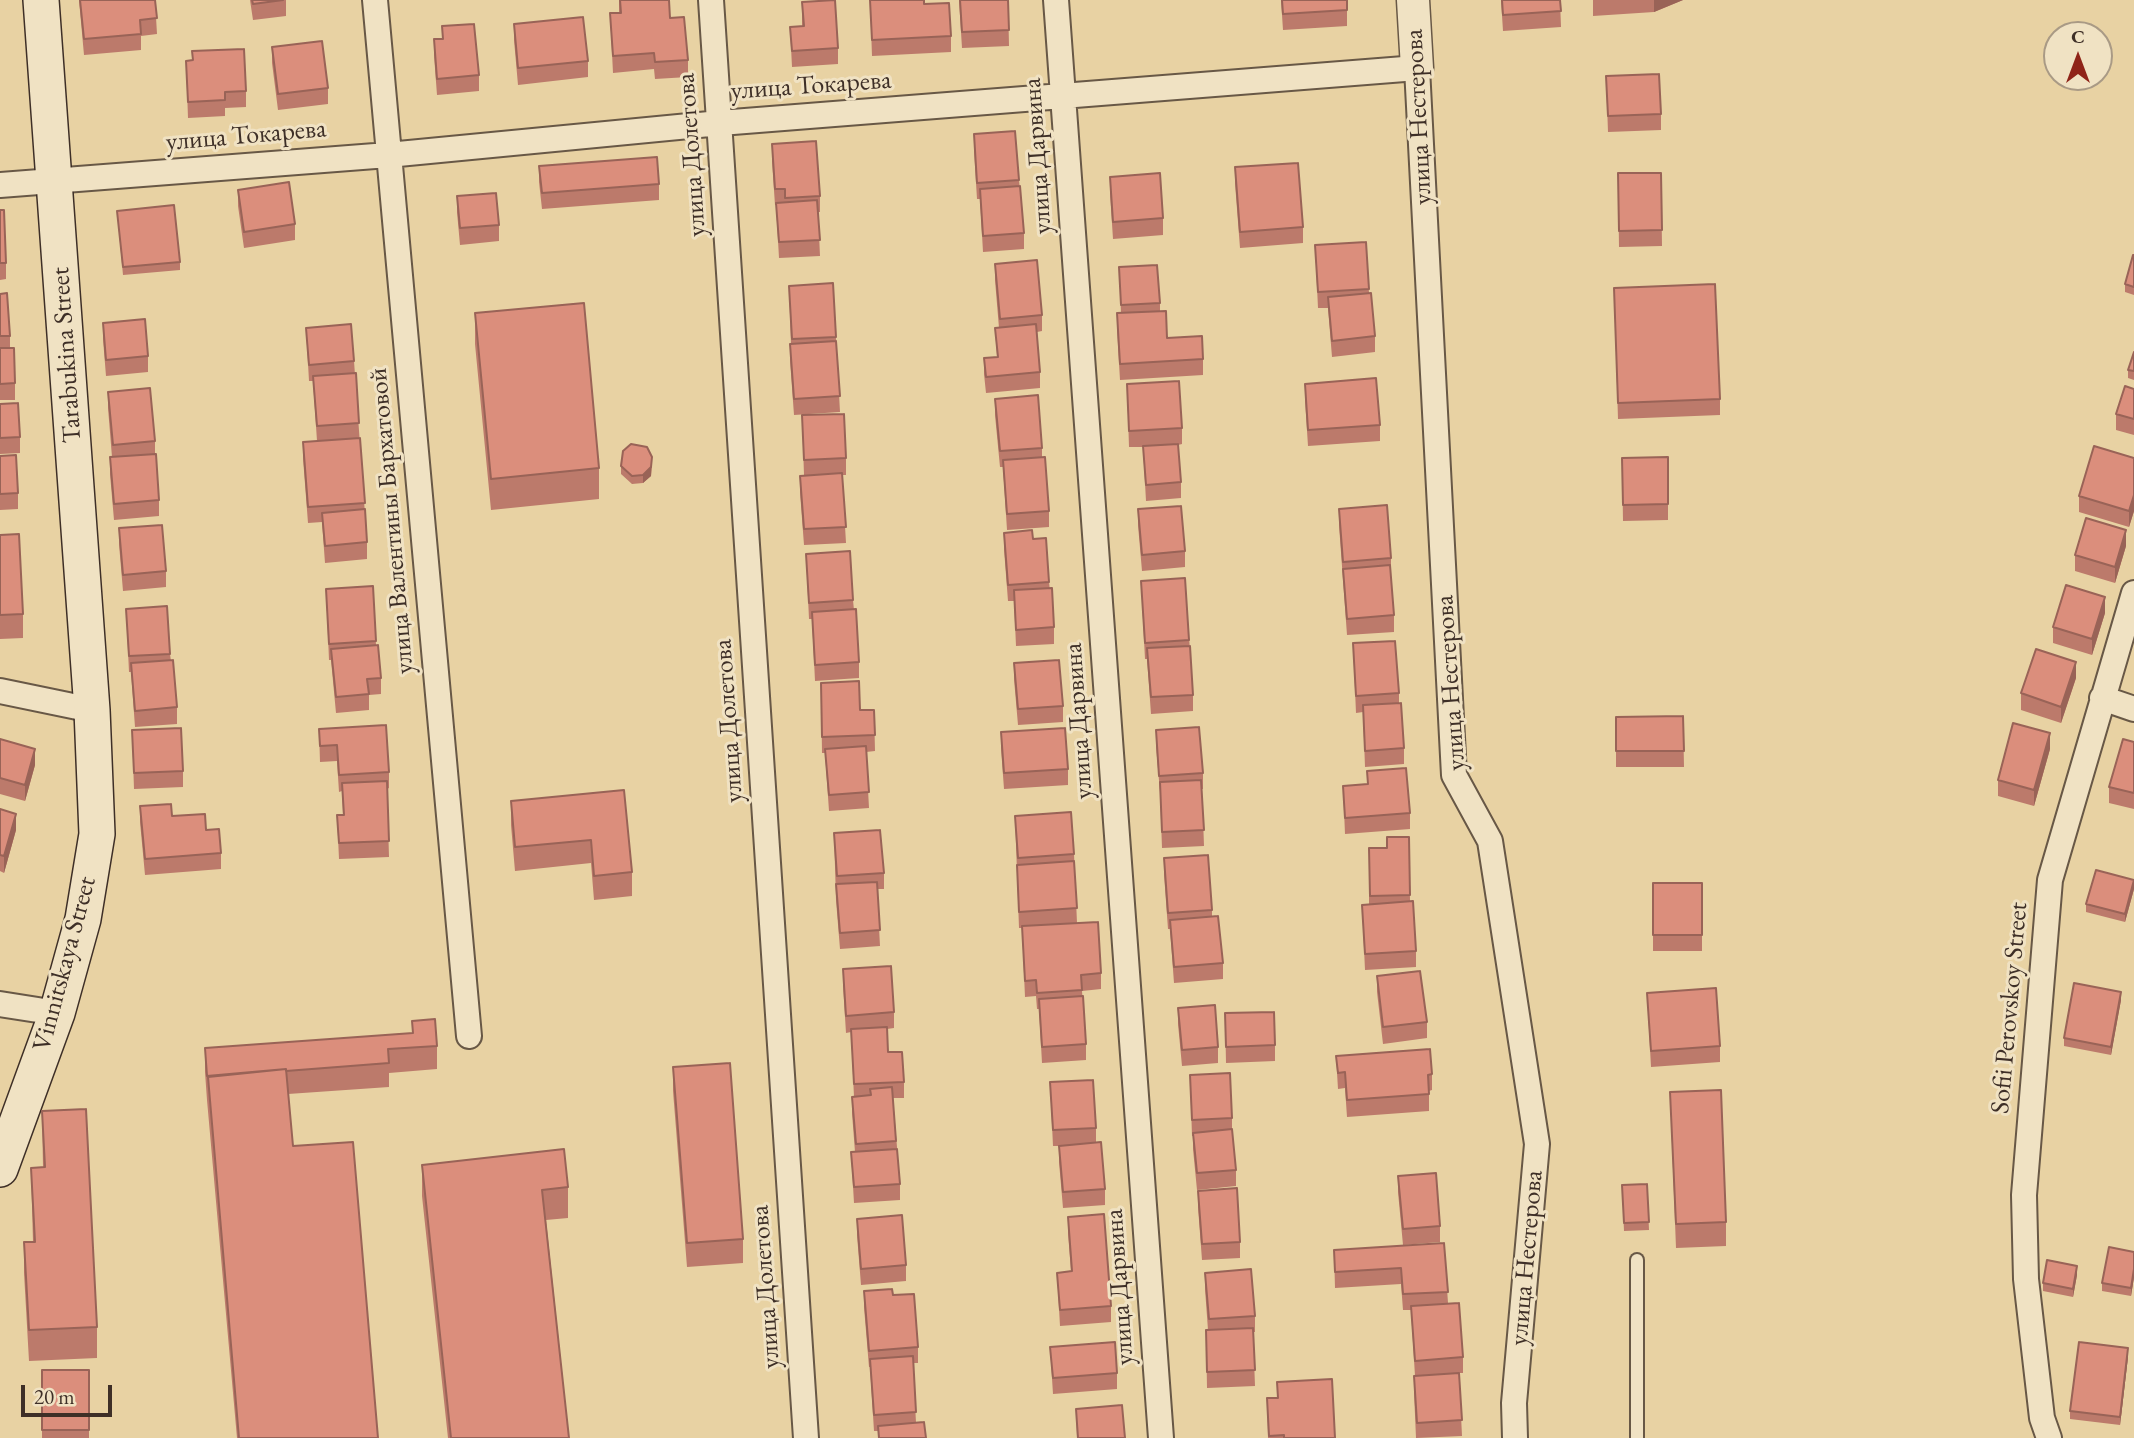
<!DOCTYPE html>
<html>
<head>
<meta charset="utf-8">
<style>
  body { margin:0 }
  #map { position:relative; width:2134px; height:1438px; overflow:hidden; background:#e8d2a3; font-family:"EB Garamond",serif }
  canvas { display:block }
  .north { position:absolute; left:2043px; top:21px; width:70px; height:70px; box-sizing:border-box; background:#f0e2c3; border:2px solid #a99a85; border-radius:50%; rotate:0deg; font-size:19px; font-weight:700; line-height:28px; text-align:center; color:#3e2f27 }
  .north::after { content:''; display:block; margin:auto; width:24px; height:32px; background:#8f2418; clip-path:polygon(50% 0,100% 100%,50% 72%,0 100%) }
  .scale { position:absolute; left:21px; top:1385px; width:91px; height:32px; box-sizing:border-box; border:4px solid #3e2f27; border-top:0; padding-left:9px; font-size:21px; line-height:24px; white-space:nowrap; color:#3e2f27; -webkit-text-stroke:5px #f0e2c3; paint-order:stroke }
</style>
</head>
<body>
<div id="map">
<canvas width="2134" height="1438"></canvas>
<div class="north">С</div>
<div class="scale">20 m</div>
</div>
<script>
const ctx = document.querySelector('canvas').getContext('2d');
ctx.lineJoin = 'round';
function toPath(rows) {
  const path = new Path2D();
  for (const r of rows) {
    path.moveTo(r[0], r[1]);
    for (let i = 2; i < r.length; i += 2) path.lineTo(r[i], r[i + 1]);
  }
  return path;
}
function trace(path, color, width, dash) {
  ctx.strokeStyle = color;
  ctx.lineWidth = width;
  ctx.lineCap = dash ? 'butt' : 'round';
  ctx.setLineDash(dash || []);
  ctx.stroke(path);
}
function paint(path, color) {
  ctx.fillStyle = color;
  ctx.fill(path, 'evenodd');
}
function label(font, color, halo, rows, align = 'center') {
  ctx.font = font + ' "EB Garamond",serif';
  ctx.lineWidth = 6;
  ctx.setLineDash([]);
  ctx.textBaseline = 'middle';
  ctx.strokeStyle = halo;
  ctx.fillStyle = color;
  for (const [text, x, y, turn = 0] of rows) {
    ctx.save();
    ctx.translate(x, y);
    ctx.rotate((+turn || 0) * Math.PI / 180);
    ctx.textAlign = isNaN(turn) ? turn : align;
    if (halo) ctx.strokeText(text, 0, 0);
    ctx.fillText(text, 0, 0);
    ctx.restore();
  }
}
const service = toPath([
  [1637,1260,1637,1438]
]);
const minor = toPath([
  [375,0,469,1036],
  [711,0,806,1438],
  [1056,0,1161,1438],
  [0,185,388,155,720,123,1417,68,1454,775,1490,841,1537,1144,1514,1403,1515,1438],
  [0,691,92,710],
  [2102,698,2134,709],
  [0,1004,57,1013],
  [2049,1438,2042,1418,2026,1279,2024,1195,2050,880,2134,593]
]);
const tertiary = toPath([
  [1413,0,1417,68]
]);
const secondary = toPath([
  [0,1169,57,1013,83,919,97,834,92,710,41,0]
]);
const wall = toPath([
  [79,0,155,0,157,34,141,36,141,50,84,55],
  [250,0,286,0,286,16,253,20],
  [619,0,669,0,670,18,688,60,688,77,655,79,654,69,613,73,610,13,619,13],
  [870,0,924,4,951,36,951,52,872,56],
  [959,0,1008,0,1009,46,962,48],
  [1281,0,1347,0,1347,26,1283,30],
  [1501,0,1560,0,1561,27,1503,31],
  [1593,0,1683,0,1654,12,1593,16],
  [802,2,838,48,838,64,792,67,790,27,802,26],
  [514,24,588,61,588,77,518,85,514,40],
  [442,26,479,75,479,91,437,95,434,55,434,39,442,39],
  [272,47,328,88,328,104,278,110,272,63],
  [186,61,246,91,246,107,225,108,225,116,188,118],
  [1606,76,1661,114,1661,130,1608,132],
  [974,134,1019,180,1024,233,1024,249,983,252,980,199,977,199,974,150],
  [772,144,820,196,820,212,818,212,820,256,779,258,776,205,775,205,772,161],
  [539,166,659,184,659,200,542,209,539,182],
  [1235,167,1303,227,1303,243,1240,248,1235,183],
  [1618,173,1661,173,1662,246,1619,247],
  [1110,177,1163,218,1163,235,1113,239,1110,193],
  [238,190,295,224,295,240,244,248,238,206],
  [457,196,499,225,499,241,460,245,457,212],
  [0,210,6,263,6,279,0,280],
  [117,211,180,262,180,270,123,275],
  [1366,242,1369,293,1375,336,1375,352,1332,357,1328,308,1318,308,1315,245],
  [2134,255,2134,295,2125,292,2125,284],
  [995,264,1042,315,1042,331,1037,332,1040,372,1040,388,986,393,984,374,984,358,997,357,995,328,999,328,995,280],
  [1119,267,1160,303,1160,311,1167,338,1203,359,1203,375,1120,380,1117,329,1117,313,1121,313],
  [833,283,840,412,794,415,790,360,790,344,791,344,789,286],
  [1614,288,1720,399,1720,415,1618,419],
  [0,294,10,336,10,348,15,383,15,400,0,400],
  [475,313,599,468,599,499,491,510,475,344],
  [103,323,148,356,148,372,106,376,103,339],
  [306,328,354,361,367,542,367,559,325,563,322,522,308,523,303,458,303,442,317,441,313,381,309,381],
  [2134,352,2134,380,2128,378,2128,370],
  [1127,384,1182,428,1182,444,1178,445,1181,482,1181,498,1146,501,1143,447,1129,447],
  [1305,384,1380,425,1380,441,1308,446,1305,400],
  [2134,389,2134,435,2116,430,2116,414],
  [108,392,155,441,155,454,159,500,159,516,114,520,110,474,110,457,112,457,108,408],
  [995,399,1042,448,1042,458,1049,511,1049,527,1007,530,1003,467,1000,467,995,415],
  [0,404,20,437,20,453,0,454],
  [802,415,846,458,846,475,842,475,846,543,804,545,800,492,800,476,804,475],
  [0,456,18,493,18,509,0,510],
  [1668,457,1668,520,1623,521,1622,458],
  [2134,458,2134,511,2129,527,2079,512,2079,496],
  [652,465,651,476,643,483,632,484,621,474,621,466],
  [1138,509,1185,551,1185,567,1142,571,1138,525],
  [1339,509,1391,558,1391,574,1390,574,1394,615,1394,632,1347,635,1339,525],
  [119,528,166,571,166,587,123,591,119,544],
  [1004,533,1033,539,1049,582,1054,627,1054,644,1016,646,1014,601,1008,601,1004,549],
  [0,535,23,614,23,638,0,639],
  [2126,546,2115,583,2075,571,2075,555],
  [806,554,853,600,859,662,859,678,815,681,812,619,809,619],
  [1185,578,1193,695,1193,711,1151,714,1147,659,1145,659,1141,581],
  [373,586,376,645,381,678,381,694,369,695,369,710,336,713,331,660,329,660,326,589],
  [126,609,170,654,177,707,177,724,135,727,131,672,129,672],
  [2105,613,2092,655,2053,643,2053,627],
  [1353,643,1399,693,1399,703,1404,748,1404,764,1365,767,1363,712,1356,713],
  [1014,663,1063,706,1063,722,1018,725,1014,679],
  [2076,678,2061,723,2021,710,2021,693],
  [821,683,860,710,874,710,875,751,866,752,869,808,829,811,825,753,822,753],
  [1683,716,1684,767,1616,767,1616,717],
  [319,729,389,772,389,788,387,789,389,857,339,859,337,815,343,815,342,791,339,792,337,761,320,762],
  [132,730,183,771,183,787,134,789],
  [1156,730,1203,773,1203,789,1202,789,1204,846,1162,848,1160,792,1156,746],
  [1001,732,1068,769,1068,785,1004,789,1001,748],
  [0,739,35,765,25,801,0,794],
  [2134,742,2134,809,2109,803,2109,787],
  [2050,749,2034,806,1998,796,1998,780],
  [1367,771,1410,813,1410,829,1345,834,1343,786,1367,784],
  [624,790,632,872,632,896,594,900,591,863,515,871,511,825,511,801],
  [140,806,172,816,206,830,221,853,221,869,145,875,140,822],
  [0,809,16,830,4,873,0,871],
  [1015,816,1074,854,1077,923,1101,973,1101,989,1082,991,1086,1044,1086,1060,1042,1063,1039,1009,1037,1009,1036,996,1025,997,1022,928,1019,928],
  [834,833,884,873,884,889,877,889,880,946,840,949,836,900],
  [1409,837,1410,901,1416,951,1416,967,1365,970,1362,905,1369,904,1369,848,1387,848],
  [1164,858,1212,910,1212,916,1223,963,1223,979,1174,983,1170,929,1168,929,1164,874],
  [2134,880,2134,889,2125,922,2086,912,2086,904],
  [1653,883,1702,883,1702,951,1653,951],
  [843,969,894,1012,894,1028,887,1029,888,1052,904,1082,904,1098,893,1098,900,1184,900,1200,854,1203,851,1152,855,1152,852,1113,852,1097,854,1097,851,1032,846,1033,843,985],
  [1377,976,1427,1022,1427,1038,1383,1044,1377,992],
  [1647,993,1720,1046,1720,1062,1651,1067],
  [2121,1000,2111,1055,2064,1046,2064,1038],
  [1178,1008,1218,1047,1218,1063,1182,1066,1178,1024],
  [1225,1013,1275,1045,1275,1061,1226,1063],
  [412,1021,437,1046,437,1069,389,1073,389,1087,288,1094,293,1146,378,1438,237,1438,207,1100,205,1072,205,1048,412,1033],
  [1336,1056,1432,1074,1432,1090,1429,1091,1429,1111,1347,1117,1345,1088,1338,1089],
  [673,1067,743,1239,743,1263,687,1267,673,1091],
  [1190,1075,1232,1118,1232,1129,1236,1170,1236,1186,1197,1190,1193,1149,1193,1136,1192,1136],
  [1050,1082,1096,1128,1096,1143,1105,1189,1105,1205,1063,1208,1059,1162,1059,1146,1053,1146],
  [1670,1092,1726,1222,1726,1246,1676,1248],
  [42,1111,97,1327,97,1358,29,1361,24,1273,24,1242,33,1242,31,1168,43,1167],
  [422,1165,568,1187,568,1218,546,1220,569,1438,448,1438,422,1196],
  [1398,1176,1440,1226,1440,1242,1403,1245,1398,1192],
  [1647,1184,1649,1230,1624,1231,1622,1185],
  [1198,1191,1240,1242,1240,1258,1202,1260,1198,1207],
  [1068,1217,1111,1306,1111,1322,1060,1326,1057,1273,1071,1271,1068,1233],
  [857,1219,906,1265,906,1281,861,1285,857,1235],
  [1444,1243,1448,1303,1463,1357,1463,1373,1459,1373,1462,1436,1416,1438,1414,1392,1414,1376,1415,1376,1411,1310,1403,1310,1401,1284,1335,1288,1334,1250],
  [2134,1252,2134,1277,2131,1296,2102,1291,2102,1283],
  [1205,1273,1255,1316,1255,1332,1253,1332,1255,1386,1207,1388,1206,1330,1208,1330,1205,1289],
  [2077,1275,2073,1297,2043,1291,2043,1283],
  [864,1291,893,1295,918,1347,918,1363,913,1363,916,1423,926,1438,878,1438,878,1431,874,1431,870,1367,869,1367,864,1307],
  [1050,1347,1117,1373,1117,1389,1053,1394],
  [2128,1357,2120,1425,2070,1419,2070,1411],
  [42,1370,89,1370,89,1438,42,1438],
  [1277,1382,1335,1438,1268,1438,1267,1398,1277,1398],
  [1076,1409,1125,1438,1077,1438]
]);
const shadedWall = toPath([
  [1654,0,1683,0,1654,12],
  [652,457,651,476,643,483,643,475],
  [2134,495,2134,511,2129,527,2129,511],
  [2126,530,2126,546,2115,583,2115,567],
  [2105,597,2105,613,2092,655,2092,639],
  [2076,662,2076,678,2061,723,2061,707],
  [2050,733,2050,749,2034,806,2034,790],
  [35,749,35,765,25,801,25,785],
  [16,814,16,830,4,873,4,856],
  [2134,881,2134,889,2125,922,2125,914],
  [2121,992,2121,1000,2111,1055,2111,1047],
  [2077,1266,2077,1275,2073,1297,2073,1289],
  [2134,1269,2134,1277,2131,1296,2131,1288],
  [2128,1348,2128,1357,2120,1425,2120,1417]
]);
const building = toPath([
  [80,0,155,0,157,18,140,20,141,34,84,39,80,0],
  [252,0,283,0,253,4,252,0],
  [620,0,669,0,670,18,684,17,688,60,655,62,654,53,613,56,610,13,621,13,620,0],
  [835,0,838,48,792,51,790,27,804,26,802,2,835,0],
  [870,0,924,0,924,4,949,3,951,36,872,40,870,0],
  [960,0,1008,0,1009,30,962,32,960,0],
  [1282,0,1347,0,1347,10,1283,14,1282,0],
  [1502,0,1560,0,1561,11,1503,15,1502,0],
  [583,17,588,61,518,68,514,24,583,17],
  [474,24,479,75,437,79,434,39,443,39,442,26,474,24],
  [322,41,328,88,278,94,272,47,322,41],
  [244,49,246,91,225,92,225,100,188,102,186,61,193,60,192,51,244,49],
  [1659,74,1661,114,1608,116,1606,76,1659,74],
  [1015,131,1019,180,977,183,974,134,1015,131],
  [816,141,820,196,785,198,785,189,775,189,772,144,816,141],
  [657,157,659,184,542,193,539,166,657,157],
  [1298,163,1303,227,1240,232,1235,167,1298,163],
  [1160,173,1163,218,1113,222,1110,177,1160,173],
  [1618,173,1661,173,1662,230,1619,231,1618,173],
  [289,182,295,224,244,232,238,190,289,182],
  [1020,186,1024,233,983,236,980,189,1020,186],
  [496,193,499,225,460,228,457,196,496,193],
  [817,200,820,240,779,242,776,203,817,200],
  [174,205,180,262,123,267,117,211,174,205],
  [0,210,4,210,6,263,0,263,0,210],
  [1366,242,1369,289,1318,292,1315,245,1366,242],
  [2133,255,2134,255,2134,287,2125,284,2133,255],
  [1037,260,1042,315,1000,319,995,264,1037,260],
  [1157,265,1160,303,1121,305,1119,267,1157,265],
  [833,283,836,337,792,339,789,286,833,283],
  [1715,284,1720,399,1618,403,1614,288,1715,284],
  [7,293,10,336,0,336,0,294,7,293],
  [1371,293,1375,336,1332,341,1328,297,1371,293],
  [584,303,599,468,491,479,475,313,584,303],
  [1166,311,1167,338,1202,336,1203,359,1120,364,1117,313,1166,311],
  [145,319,148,356,106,360,103,323,145,319],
  [351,324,354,361,309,365,306,328,351,324],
  [1036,324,1040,372,986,377,984,358,998,357,995,328,1036,324],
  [836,341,840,396,794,399,790,344,836,341],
  [0,348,14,348,15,383,0,384,0,348],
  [2134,352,2134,371,2128,370,2134,352],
  [356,373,359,423,317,426,313,376,356,373],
  [1376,378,1380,425,1308,430,1305,384,1376,378],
  [1179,381,1182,428,1129,431,1127,384,1179,381],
  [2125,386,2134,389,2134,419,2116,414,2125,386],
  [150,388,155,441,113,445,108,392,150,388],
  [1038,395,1042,448,1000,451,995,399,1038,395],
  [18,403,20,437,0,438,0,404,18,403],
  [844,414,846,458,804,460,802,415,844,414],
  [360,438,365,503,308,507,303,442,360,438],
  [631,444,647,447,652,457,651,467,643,475,632,476,621,466,623,451,631,444],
  [1178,444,1181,482,1146,485,1143,446,1178,444],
  [2094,446,2134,458,2134,495,2129,511,2079,496,2094,446],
  [156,454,159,500,114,504,110,457,156,454],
  [16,455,18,493,0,494,0,456,16,455],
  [1045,457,1049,511,1007,514,1003,460,1045,457],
  [1668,457,1668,504,1623,505,1622,458,1668,457],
  [842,473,846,527,804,529,800,476,842,473],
  [1387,505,1391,558,1343,562,1339,509,1387,505],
  [1181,506,1185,551,1142,555,1138,509,1181,506],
  [365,509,367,542,325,546,322,513,365,509],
  [2086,518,2126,530,2115,567,2075,555,2086,518],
  [162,525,166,571,123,575,119,528,162,525],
  [1032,530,1033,539,1046,538,1049,582,1008,585,1004,533,1032,530],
  [19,534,23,614,0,615,0,535,19,534],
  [850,551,853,600,809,603,806,554,850,551],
  [1390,565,1394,615,1347,619,1343,569,1390,565],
  [1185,578,1189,640,1145,643,1141,581,1185,578],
  [2066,585,2105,597,2092,639,2053,627,2066,585],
  [373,586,376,641,329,644,326,589,373,586],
  [1052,588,1054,627,1016,630,1014,590,1052,588],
  [167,606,170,654,129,656,126,609,167,606],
  [856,609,859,662,815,665,812,612,856,609],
  [1395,641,1399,693,1356,696,1353,643,1395,641],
  [378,645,381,678,367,679,369,694,336,697,331,649,378,645],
  [1190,646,1193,695,1151,697,1147,648,1190,646],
  [2036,649,2076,662,2061,707,2021,693,2036,649],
  [173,660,177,707,135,711,131,663,173,660],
  [1059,660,1063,706,1018,709,1014,663,1059,660],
  [859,681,860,710,874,710,875,735,822,737,821,683,859,681],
  [1401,703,1404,748,1365,751,1363,705,1401,703],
  [1683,716,1684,751,1616,751,1616,717,1683,716],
  [2013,723,2050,733,2034,790,1998,780,2013,723],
  [386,725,389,772,339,775,337,745,320,746,319,729,386,725],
  [1199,727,1203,773,1159,776,1156,730,1199,727],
  [181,728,183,771,134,773,132,730,181,728],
  [1065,728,1068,769,1004,773,1001,732,1065,728],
  [0,739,35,749,25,785,0,778,0,739],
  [2123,739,2134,742,2134,793,2109,787,2123,739],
  [866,746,869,792,829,795,825,749,866,746],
  [1406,768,1410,813,1345,818,1343,786,1368,784,1367,771,1406,768],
  [1201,780,1204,830,1162,832,1160,782,1201,780],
  [387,781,389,841,339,843,337,815,344,815,342,783,387,781],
  [624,790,632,872,594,876,591,840,515,847,511,801,624,790],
  [171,804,172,816,205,814,206,830,219,829,221,853,145,859,140,806,171,804],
  [0,809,16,814,4,856,0,855,0,809],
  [1071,812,1074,854,1018,858,1015,816,1071,812],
  [880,830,884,873,837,876,834,833,880,830],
  [1387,837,1409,837,1410,895,1370,896,1369,848,1387,848,1387,837],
  [1208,855,1212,910,1168,913,1164,858,1208,855],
  [1074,861,1077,908,1019,912,1017,865,1074,861],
  [2096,870,2134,880,2125,914,2086,904,2096,870],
  [877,882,880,930,840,933,836,884,877,882],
  [1653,883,1702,883,1702,935,1653,935,1653,883],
  [1413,901,1416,951,1365,954,1362,905,1413,901],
  [1218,916,1223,963,1174,967,1170,920,1218,916],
  [1098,922,1101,973,1081,975,1082,990,1037,993,1036,980,1025,981,1022,926,1098,922],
  [891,966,894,1012,846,1016,843,969,891,966],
  [1420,971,1427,1022,1383,1027,1377,976,1420,971],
  [2074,983,2121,992,2111,1047,2064,1038,2074,983],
  [1716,988,1720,1046,1651,1051,1647,993,1716,988],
  [1083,996,1086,1044,1042,1047,1039,999,1083,996],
  [1215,1005,1218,1047,1182,1050,1178,1008,1215,1005],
  [1274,1012,1275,1045,1226,1047,1225,1013,1274,1012],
  [435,1019,437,1046,388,1049,389,1063,286,1071,286,1069,207,1076,205,1048,413,1033,412,1021,435,1019],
  [887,1027,888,1052,902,1052,904,1082,854,1084,851,1029,887,1027],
  [1430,1049,1432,1074,1428,1075,1429,1094,1347,1100,1345,1072,1338,1073,1336,1056,1430,1049],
  [730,1063,743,1239,687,1243,673,1067,730,1063],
  [286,1069,293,1146,353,1142,378,1438,239,1438,208,1077,286,1069],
  [1230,1073,1232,1118,1192,1120,1190,1075,1230,1073],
  [1093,1080,1096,1128,1053,1130,1050,1082,1093,1080],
  [892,1087,896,1141,856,1144,852,1097,871,1095,870,1089,892,1087],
  [1721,1090,1726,1222,1676,1224,1670,1092,1721,1090],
  [86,1109,97,1327,29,1330,24,1242,35,1242,31,1168,45,1167,42,1111,86,1109],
  [1232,1129,1236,1170,1197,1173,1193,1133,1232,1129],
  [1101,1142,1105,1189,1063,1192,1059,1146,1101,1142],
  [564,1149,568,1187,542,1190,569,1438,451,1438,422,1165,564,1149],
  [897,1149,900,1184,854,1187,851,1152,897,1149],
  [1436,1173,1440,1226,1403,1229,1398,1176,1436,1173],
  [1647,1184,1649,1222,1624,1223,1622,1185,1647,1184],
  [1237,1188,1240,1242,1202,1244,1198,1191,1237,1188],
  [1104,1214,1111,1306,1060,1310,1057,1273,1072,1271,1068,1217,1104,1214],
  [902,1215,906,1265,861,1269,857,1219,902,1215],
  [1444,1243,1448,1292,1403,1294,1401,1268,1335,1272,1334,1250,1444,1243],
  [2109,1247,2134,1252,2134,1269,2131,1288,2102,1283,2109,1247],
  [2047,1260,2077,1266,2073,1289,2043,1283,2047,1260],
  [1251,1269,1255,1316,1209,1319,1205,1273,1251,1269],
  [892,1289,893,1295,914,1294,918,1347,869,1351,864,1291,892,1289],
  [1459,1303,1463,1357,1415,1361,1411,1306,1459,1303],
  [1253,1328,1255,1370,1207,1372,1206,1330,1253,1328],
  [1115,1342,1117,1373,1053,1378,1050,1347,1115,1342],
  [2079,1342,2128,1348,2120,1417,2070,1411,2079,1342],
  [913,1356,916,1412,874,1415,870,1359,913,1356],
  [42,1370,89,1370,89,1430,42,1430,42,1370],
  [1459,1373,1462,1420,1417,1423,1414,1376,1459,1373],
  [1332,1379,1335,1438,1284,1438,1284,1435,1269,1436,1267,1398,1278,1398,1277,1382,1332,1379],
  [1122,1405,1125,1438,1078,1438,1076,1409,1122,1405],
  [924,1422,926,1438,879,1438,878,1426,924,1422]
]);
const streetNames = [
  ["улица Токарева",811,86,-4],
  ["улица Нестерова",1419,117,-93],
  ["улица Токарева",246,136,-5],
  ["улица Долетова",692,155,-94],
  ["улица Дарвина",1038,156,-94],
  ["Tarabukina Street",67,355,-94],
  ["улица Валентины Бархатовой",392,521,-95],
  ["улица Нестерова",1451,683,-94],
  ["улица Долетова",729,721,-94],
  ["улица Дарвина",1079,721,-94],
  ["Vinnitskaya Street",65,964,-75],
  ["Sofii Perovskoy Street",2010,1008,-85],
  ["улица Нестерова",1527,1258,-85],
  ["улица Долетова",766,1287,-94],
  ["улица Дарвина",1120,1287,-94]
];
trace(service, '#685846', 16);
trace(minor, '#685846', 28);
trace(tertiary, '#685846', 35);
trace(secondary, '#3e2f27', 38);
trace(service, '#f0e2c3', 12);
trace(minor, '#f0e2c3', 24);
trace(tertiary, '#f0e2c3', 32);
trace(secondary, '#f0e2c3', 35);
paint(wall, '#bc7a6b');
paint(shadedWall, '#996357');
paint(building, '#db8e7c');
trace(building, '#996357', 2);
label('26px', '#3e2f27', '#f0e2c3', streetNames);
</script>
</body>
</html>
